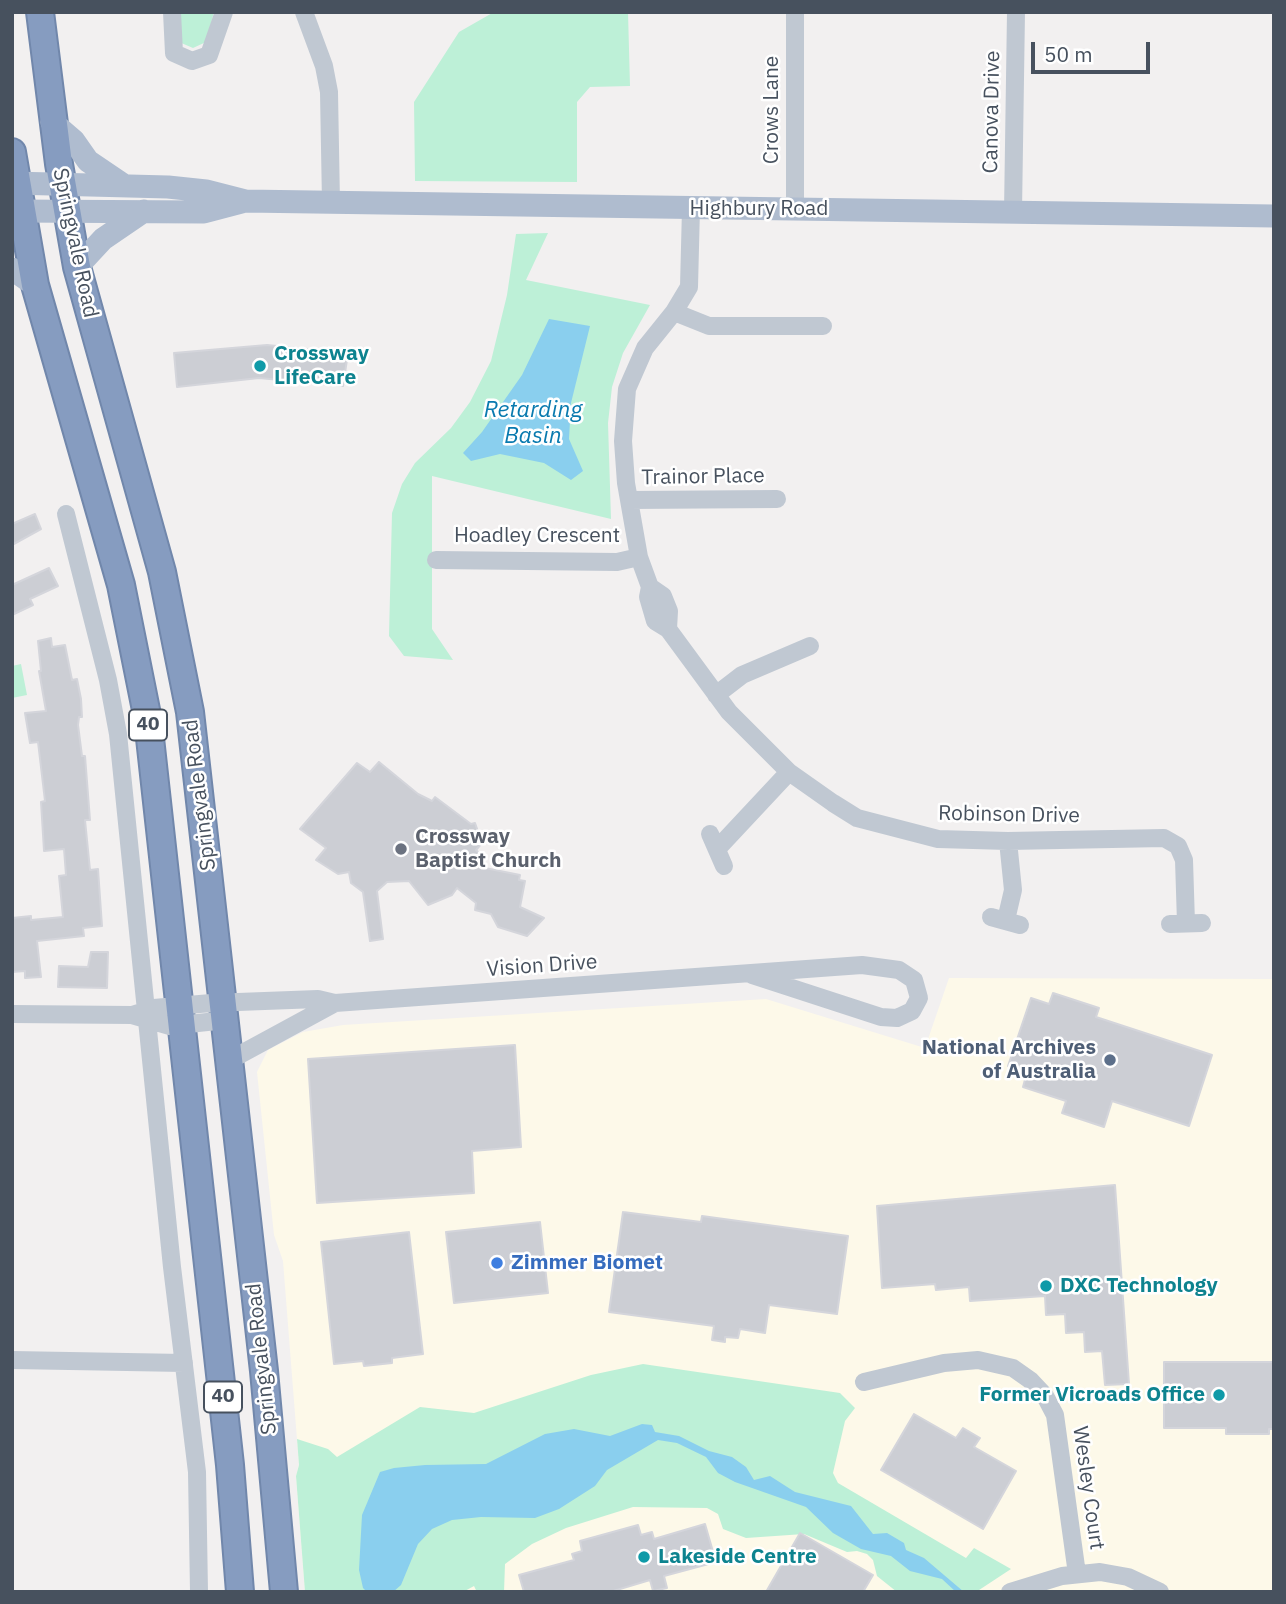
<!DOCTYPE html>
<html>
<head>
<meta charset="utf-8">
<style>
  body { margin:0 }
  #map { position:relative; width:1286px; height:1604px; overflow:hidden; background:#f2f0f0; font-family:"IBM Plex Sans",sans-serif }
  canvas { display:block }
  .frame { position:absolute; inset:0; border:14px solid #47515e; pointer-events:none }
  .scale { position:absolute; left:1031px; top:42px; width:119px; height:32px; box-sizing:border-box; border:4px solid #47515e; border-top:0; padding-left:9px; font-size:21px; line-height:24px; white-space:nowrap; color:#47515e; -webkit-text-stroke:5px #fff; paint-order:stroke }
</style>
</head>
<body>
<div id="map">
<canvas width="1286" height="1604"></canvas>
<div class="frame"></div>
<div class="scale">50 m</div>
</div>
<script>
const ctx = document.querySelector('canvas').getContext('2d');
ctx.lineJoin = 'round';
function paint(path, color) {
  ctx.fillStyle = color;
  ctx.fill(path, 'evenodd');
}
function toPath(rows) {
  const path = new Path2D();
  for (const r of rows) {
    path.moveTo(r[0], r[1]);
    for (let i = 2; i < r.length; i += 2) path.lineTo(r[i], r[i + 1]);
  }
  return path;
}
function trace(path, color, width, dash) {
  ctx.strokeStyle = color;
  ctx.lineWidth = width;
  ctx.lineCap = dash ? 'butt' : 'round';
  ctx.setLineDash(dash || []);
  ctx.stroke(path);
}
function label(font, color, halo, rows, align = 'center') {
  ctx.font = font + ' "IBM Plex Sans",sans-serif';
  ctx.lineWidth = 5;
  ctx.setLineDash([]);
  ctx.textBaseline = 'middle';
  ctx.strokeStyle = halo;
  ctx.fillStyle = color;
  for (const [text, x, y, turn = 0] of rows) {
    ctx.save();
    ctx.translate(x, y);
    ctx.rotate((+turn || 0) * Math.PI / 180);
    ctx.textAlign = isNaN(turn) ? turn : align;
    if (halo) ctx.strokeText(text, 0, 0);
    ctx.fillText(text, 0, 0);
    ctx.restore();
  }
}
const commercial = toPath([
  [1274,962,1274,1592,305,1592,296,1476,299,1465,283,1261,274,1235,257,1072,268,1050,303,1032,343,1025,766,999,925,1048,949,978,1273,979]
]);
const green = toPath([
  [179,12,214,12,206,42,193,48,179,42],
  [494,12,628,12,630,86,590,87,577,102,577,182,415,181,414,102,459,32],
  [548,233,526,280,650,305,623,353,612,387,608,423,611,519,432,476,432,629,453,660,404,656,389,636,392,513,402,484,415,463,451,428,470,402,491,361,507,295,516,234],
  [21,664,27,695,12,698,12,666],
  [643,1364,840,1393,855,1408,845,1421,833,1473,838,1483,966,1558,974,1548,1011,1569,976,1592,897,1592,877,1576,873,1560,867,1554,857,1551,847,1552,804,1534,746,1538,723,1529,718,1514,707,1508,633,1507,566,1528,532,1544,505,1564,504,1592,477,1592,474,1586,463,1592,305,1592,296,1476,299,1465,297,1439,328,1449,337,1457,420,1407,474,1413,591,1375]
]);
const water = toPath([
  [549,319,590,326,571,403,569,439,583,471,571,480,544,463,500,454,471,461,463,453,482,432,522,375],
  [642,1424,652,1425,655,1432,679,1436,709,1451,732,1457,746,1467,754,1480,770,1476,795,1492,851,1506,873,1534,887,1533,904,1543,906,1550,924,1558,964,1592,956,1592,942,1579,910,1571,891,1556,861,1549,833,1533,806,1507,735,1482,718,1473,706,1457,677,1443,658,1440,607,1470,595,1486,559,1509,535,1518,481,1517,452,1520,432,1529,418,1544,401,1585,393,1592,367,1592,363,1588,359,1570,362,1515,380,1472,394,1468,425,1465,486,1464,545,1434,574,1429,610,1436]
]);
const building = toPath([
  [267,345,348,353,343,386,259,378,177,387,174,353,267,345],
  [35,514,41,529,12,545,12,524,35,514],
  [49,568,58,586,30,599,33,605,12,615,12,585,49,568],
  [51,638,52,647,65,645,72,680,77,679,81,699,82,717,79,717,78,725,82,756,85,756,90,820,85,820,90,870,98,869,102,926,83,928,84,936,37,941,41,977,25,978,25,971,12,972,12,918,31,916,31,920,63,917,59,876,66,875,64,849,44,851,41,802,45,801,38,742,30,743,25,713,46,711,39,671,41,671,38,641,51,638],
  [379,762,418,794,432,801,435,797,471,824,475,823,482,843,476,850,482,856,475,866,520,875,519,880,525,881,520,907,544,918,527,936,498,927,491,914,475,910,476,903,457,888,452,895,428,905,409,881,387,882,377,891,383,939,370,941,363,892,351,883,349,872,338,874,316,860,326,848,300,829,357,763,370,772,379,762],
  [91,952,108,952,107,988,58,987,59,966,88,967,91,952],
  [1053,993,1099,1008,1096,1017,1212,1055,1189,1126,1112,1101,1104,1127,1062,1113,1066,1101,1023,1087,1027,1072,1008,1066,1031,998,1049,1004,1053,993],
  [515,1045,521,1147,472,1151,474,1193,317,1203,308,1059,515,1045],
  [1115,1185,1129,1384,1105,1385,1102,1351,1085,1352,1084,1332,1066,1333,1065,1314,1046,1315,1045,1296,970,1301,969,1287,936,1290,935,1284,882,1288,877,1206,1115,1185],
  [623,1212,701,1222,702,1216,848,1236,837,1314,769,1305,765,1333,740,1329,738,1338,725,1337,725,1342,712,1340,714,1326,609,1312,623,1212],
  [540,1222,548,1293,454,1303,446,1232,540,1222],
  [409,1232,423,1354,392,1358,392,1363,364,1366,363,1361,334,1364,321,1242,409,1232],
  [1164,1362,1274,1362,1274,1429,1269,1429,1269,1434,1226,1434,1226,1428,1164,1428,1164,1362],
  [914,1414,956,1438,963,1428,980,1438,974,1447,1016,1471,983,1529,881,1470,914,1414],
  [705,1524,716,1562,664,1576,667,1588,653,1591,650,1580,610,1592,524,1592,519,1575,574,1560,572,1554,582,1551,580,1541,638,1525,641,1535,652,1532,654,1539,705,1524],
  [800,1533,873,1575,863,1592,766,1592,800,1533]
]);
const minor = toPath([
  [172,12,174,53,192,61,209,55,224,12],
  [304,12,324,66,329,92,331,203],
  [795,12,795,209],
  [1013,212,1016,12],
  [674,312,709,326,823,326],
  [629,500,777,499],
  [66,514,108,680,118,734,172,1267,197,1472,199,1592],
  [436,560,617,562,639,557],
  [650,587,648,597,655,621,668,629,729,712,789,772,833,803,857,818,938,839,1008,841,1164,838,1178,846,1184,860,1186,923],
  [668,629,669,611,663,596,650,587,639,557,626,483,623,441,627,389,645,348,674,312,689,287,691,208],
  [716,695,742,675,810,646],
  [710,834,724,866],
  [717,849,789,772],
  [991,917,1020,925],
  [1006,920,1013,890,1008,841],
  [1170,924,1202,923],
  [12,1014,132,1015,170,1026,226,1020],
  [132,1015,154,1008,211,1003,318,999,335,1003,862,965,899,970,914,980,919,998,912,1011,897,1018,881,1017,752,975],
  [230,1060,335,1003],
  [12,1360,184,1363],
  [864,1382,944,1363,978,1360,1013,1368,1030,1380,1045,1396,1055,1415,1077,1574],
  [1010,1592,1062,1576,1100,1572,1128,1577,1160,1592]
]);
const major = toPath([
  [52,122,74,141,88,161,122,184],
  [12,183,168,187,206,191,245,201,1274,216],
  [12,211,204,212,242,202],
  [77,267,103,239,144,211],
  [12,269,35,285]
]);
const highway = toPath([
  [40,12,59,164,77,267,162,572,190,712,264,1371,284,1592],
  [12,152,35,285,121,585,148,720,230,1465,240,1592]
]);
const markers = [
  [260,366,7,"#0f9aa8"],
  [401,849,7,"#6b7280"],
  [1110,1060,7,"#5c6f8a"],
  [497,1263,7,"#3f7fe0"],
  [1046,1286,7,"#0f9aa8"],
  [1219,1395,7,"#0f9aa8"],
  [644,1557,7,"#0f9aa8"]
];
const shields = [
  [148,725,38],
  [223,1397,38]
];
const shieldNames = [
  ["40",148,725],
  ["40",223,1397]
];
const streetNames = [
  ["Crows Lane",772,110,-90],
  ["Canova Drive",992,112,-89],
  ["Highbury Road",759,209],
  ["Springvale Road",75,243,78],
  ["Trainor Place",703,477,-1],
  ["Hoadley Crescent",537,536],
  ["Springvale Road",200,795,-97],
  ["Robinson Drive",1009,815,1],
  ["Vision Drive",542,966,-4],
  ["Springvale Road",262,1359,-96],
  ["Wesley Court",1088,1488,82]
];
const cultureNames = [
  ["Crossway",274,354],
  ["LifeCare",274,378],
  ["DXC Technology",1060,1286],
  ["Former Vicroads Office",1205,1395,"right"],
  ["Lakeside Centre",658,1557]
];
const worshipNames = [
  ["Crossway",415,837],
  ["Baptist Church",415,861]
];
const serviceNames = [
  ["National Archives",1096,1048],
  ["of Australia",1096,1072]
];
const shopNames = [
  ["Zimmer Biomet",511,1263]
];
const waterNames = [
  ["Retarding",533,410],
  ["Basin",533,436]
];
paint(commercial, '#fdf9e9');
paint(green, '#bdf0d7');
paint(water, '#8acfee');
paint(building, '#ccced4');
trace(building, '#d4d5db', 2);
trace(highway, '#7187ab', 30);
trace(minor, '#c0c8d2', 18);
trace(major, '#afbccf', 23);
trace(highway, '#869cc0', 26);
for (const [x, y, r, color] of markers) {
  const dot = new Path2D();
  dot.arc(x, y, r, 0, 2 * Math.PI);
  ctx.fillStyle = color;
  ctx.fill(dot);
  trace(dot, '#fff', 2.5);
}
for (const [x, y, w] of shields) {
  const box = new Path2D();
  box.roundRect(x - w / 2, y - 15.5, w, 31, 5);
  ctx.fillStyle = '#fff';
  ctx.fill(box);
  trace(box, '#47515e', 2);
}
label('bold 19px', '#47515e', null, shieldNames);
label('21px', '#47515e', '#fff', streetNames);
label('bold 21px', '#0d838f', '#fff', cultureNames, 'left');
label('bold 21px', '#5b616d', '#fff', worshipNames, 'left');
label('bold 21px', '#4e5e75', '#fff', serviceNames, 'right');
label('bold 21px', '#366cbe', '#fff', shopNames, 'left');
label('italic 23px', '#097aaf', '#fff', waterNames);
</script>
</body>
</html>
